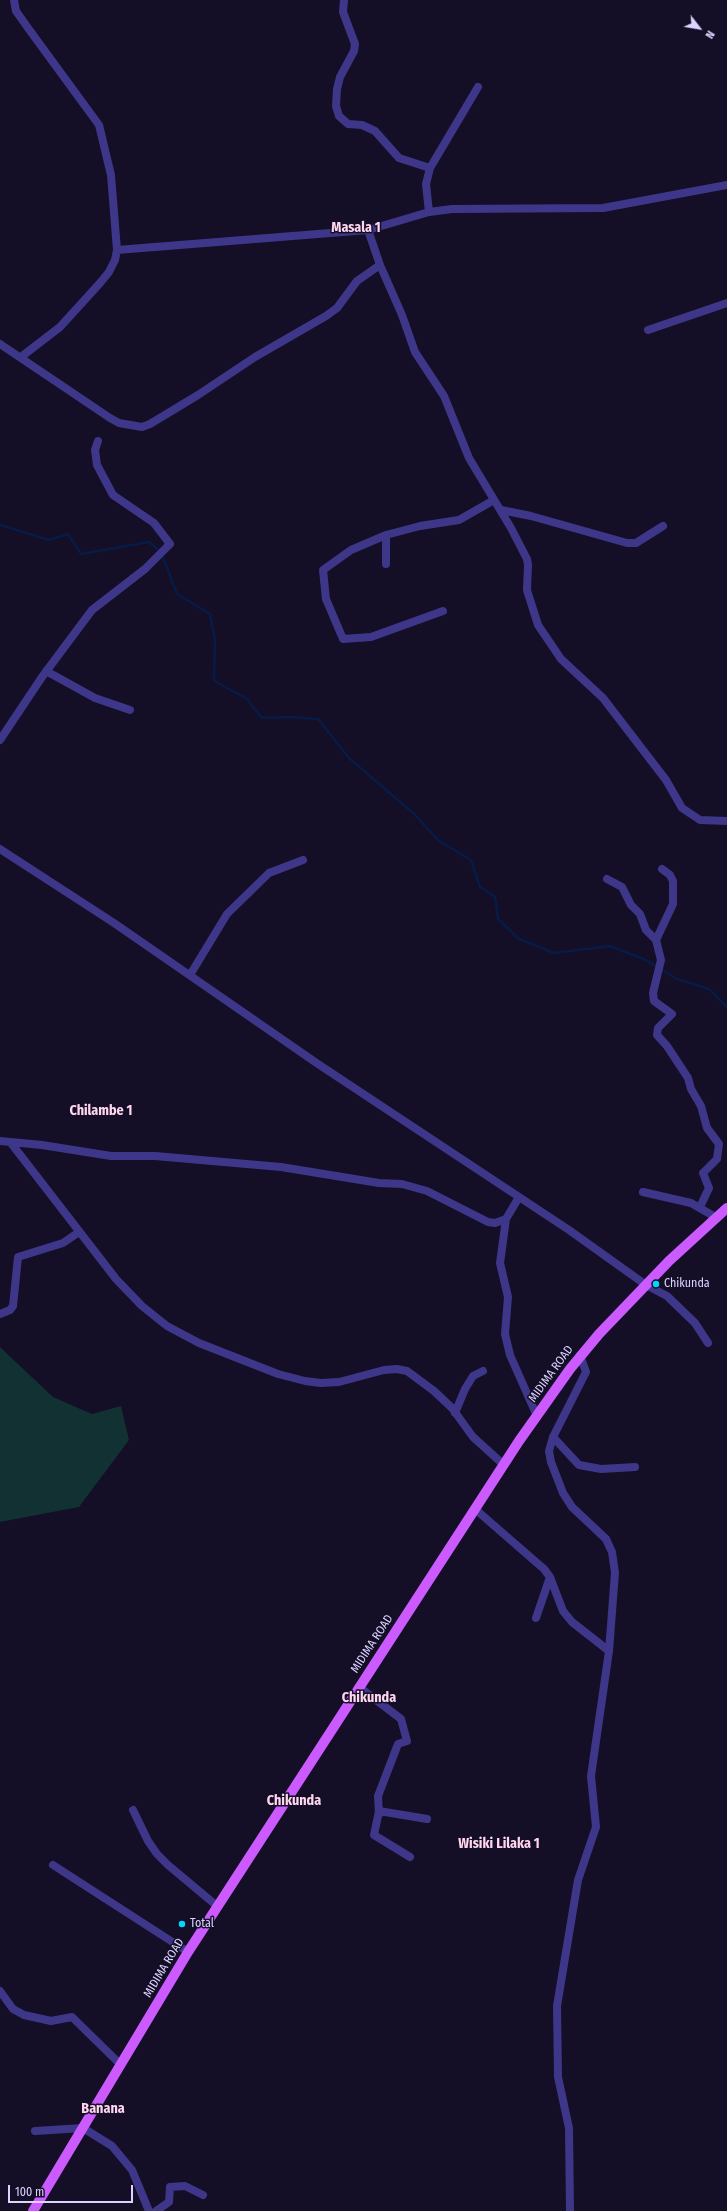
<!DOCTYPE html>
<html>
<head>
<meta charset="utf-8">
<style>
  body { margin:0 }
  #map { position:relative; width:727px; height:2211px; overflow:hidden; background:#140e27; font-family:"Fira Sans Condensed",sans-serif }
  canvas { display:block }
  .north { position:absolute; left:679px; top:8px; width:40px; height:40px; -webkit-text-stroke:3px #140e27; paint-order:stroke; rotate:121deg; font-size:11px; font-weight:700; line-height:16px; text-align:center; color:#dcd4ff }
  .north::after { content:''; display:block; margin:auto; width:14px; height:18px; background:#dcd4ff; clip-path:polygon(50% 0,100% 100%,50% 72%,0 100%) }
  .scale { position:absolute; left:8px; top:2185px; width:125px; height:18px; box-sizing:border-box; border:2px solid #dcd4ff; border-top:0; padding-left:5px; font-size:12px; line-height:14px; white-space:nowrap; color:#dcd4ff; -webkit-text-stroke:3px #140e27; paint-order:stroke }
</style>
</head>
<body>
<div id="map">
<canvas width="727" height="2211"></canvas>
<div class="north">N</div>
<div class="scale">100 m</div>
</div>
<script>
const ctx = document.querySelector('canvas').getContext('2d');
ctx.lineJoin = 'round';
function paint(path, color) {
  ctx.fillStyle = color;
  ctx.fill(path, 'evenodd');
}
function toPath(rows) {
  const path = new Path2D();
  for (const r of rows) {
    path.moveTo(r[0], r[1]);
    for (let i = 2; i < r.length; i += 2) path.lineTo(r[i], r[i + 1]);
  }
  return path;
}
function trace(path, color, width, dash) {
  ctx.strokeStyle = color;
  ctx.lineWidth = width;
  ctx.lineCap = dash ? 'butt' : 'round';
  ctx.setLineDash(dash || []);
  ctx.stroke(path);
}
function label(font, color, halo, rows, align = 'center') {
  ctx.font = font + ' "Fira Sans Condensed",sans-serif';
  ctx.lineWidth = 3;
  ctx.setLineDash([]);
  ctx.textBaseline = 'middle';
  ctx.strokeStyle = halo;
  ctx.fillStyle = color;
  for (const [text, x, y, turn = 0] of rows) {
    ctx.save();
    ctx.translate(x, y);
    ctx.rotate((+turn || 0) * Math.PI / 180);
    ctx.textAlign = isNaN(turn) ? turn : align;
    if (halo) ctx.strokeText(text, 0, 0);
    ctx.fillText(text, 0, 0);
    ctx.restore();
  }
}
const green = toPath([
  [0,1347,53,1397,92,1414,121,1406,129,1440,79,1507,0,1522]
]);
const stream = toPath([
  [0,525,49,540,68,534,81,554,149,542,161,552,177,594,210,614,215,640,214,681,246,698,262,718,290,717,318,719,349,758,413,813,439,841,471,860,480,887,495,897,498,919,519,939,554,953,610,946,646,960,677,979,709,989,727,1007]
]);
const minor = toPath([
  [14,0,16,11,28,28,99,125,111,175,117,250,115,260,109,272,100,283,60,327,21,357],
  [344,0,343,12,355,44,354,51,340,77,337,89,336,106,339,116,348,124,362,125,375,131,399,158,430,168],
  [429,212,426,184,430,168,478,87],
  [368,230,380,265,402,315,415,352,444,396,469,458,511,528,527,559,528,565,527,590,538,625,561,659,603,698,666,780,682,808,700,820,727,821],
  [117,250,368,230,429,212,452,209,603,208,727,185],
  [648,330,727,303],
  [0,344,110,418,119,423,142,427,150,424,198,395,255,357,326,316,337,308,357,281,380,265],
  [501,510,531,516,627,543,636,543,663,526],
  [386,535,351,550,323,570,326,599,343,639,371,637,443,611],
  [386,564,386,535,420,526,459,520,494,500],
  [46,671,95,698,130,710],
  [0,740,42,677,92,610,145,569,170,544,154,523,113,495,97,465,95,450,98,441],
  [0,849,114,923,318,1064,569,1230,646,1285,667,1296,695,1323,708,1343],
  [607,879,622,887,631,905,640,914,646,930,656,940,661,960,653,993,654,1001,672,1014,658,1028,657,1035,667,1046,688,1078,691,1089,701,1106,707,1128,719,1144,717,1159,703,1173,709,1188,700,1207],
  [656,940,673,904,673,881,670,875,662,869],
  [190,975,227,914,269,873,303,860],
  [0,1141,42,1145,111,1156,155,1156,281,1167,379,1183,402,1184,427,1191,488,1222,495,1223,506,1219],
  [11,1143,116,1279,142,1306,167,1326,199,1343,278,1374,305,1381,321,1383,339,1382,384,1370,397,1369,407,1371,434,1391,452,1408,473,1437,504,1465],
  [643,1192,691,1203,717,1218],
  [519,1197,506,1219,500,1263,508,1297,505,1334,510,1355,537,1416],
  [0,1314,10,1310,13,1306,18,1257,63,1243,79,1232],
  [455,1413,465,1389,473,1376,483,1371],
  [553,1437,579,1465,601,1469,635,1467],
  [475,1509,544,1569,550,1577,563,1611,572,1622,609,1651],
  [536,1618,550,1577],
  [359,1687,401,1719,407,1741,398,1744,378,1796,379,1814],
  [133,1810,148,1841,157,1854,168,1865,217,1906],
  [410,1857,374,1835,379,1811,427,1819],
  [53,1865,188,1952],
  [0,1991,13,2009,24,2015,51,2021,72,2017,120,2064],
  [35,2131,83,2128,112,2146,132,2170,149,2211],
  [156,2211,169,2202,170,2187,185,2186,203,2195],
  [570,2211,569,2128,558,2077,557,2006,578,1880,596,1827,591,1776,609,1651,615,1573,612,1552,606,1539,572,1507,563,1493,551,1462,549,1451,553,1437,586,1372,580,1355]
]);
const major = toPath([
  [33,2211,188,1952,519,1441,570,1369,599,1334,669,1261,727,1208]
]);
const markers = [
  [656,1284,4,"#00d7ff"],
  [182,1924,4,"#00d7ff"]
];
const poiNames = [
  ["Chikunda",664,1284],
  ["Total",190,1924]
];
const streetNames = [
  ["MIDIMA ROAD",551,1374,-54],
  ["MIDIMA ROAD",372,1644,-57],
  ["MIDIMA ROAD",164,1968,-59]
];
const quarterNames = [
  ["Masala 1",356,228],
  ["Chilambe 1",101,1111],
  ["Chikunda",369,1698],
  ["Chikunda",294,1801],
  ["Wisiki Lilaka 1",499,1844],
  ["Banana",103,2109]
];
paint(green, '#113132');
trace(stream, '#071b47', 2.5);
trace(minor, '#3e3789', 8);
trace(major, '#cb5bff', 10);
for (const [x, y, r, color] of markers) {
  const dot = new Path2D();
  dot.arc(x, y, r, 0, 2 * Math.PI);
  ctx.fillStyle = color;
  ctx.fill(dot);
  trace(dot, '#140e27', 1.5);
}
label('12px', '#dcd4ff', '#140e27', poiNames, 'left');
label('12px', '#dcd4ff', '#140e27', streetNames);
label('bold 14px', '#ffd6ee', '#140e27', quarterNames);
</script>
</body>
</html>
